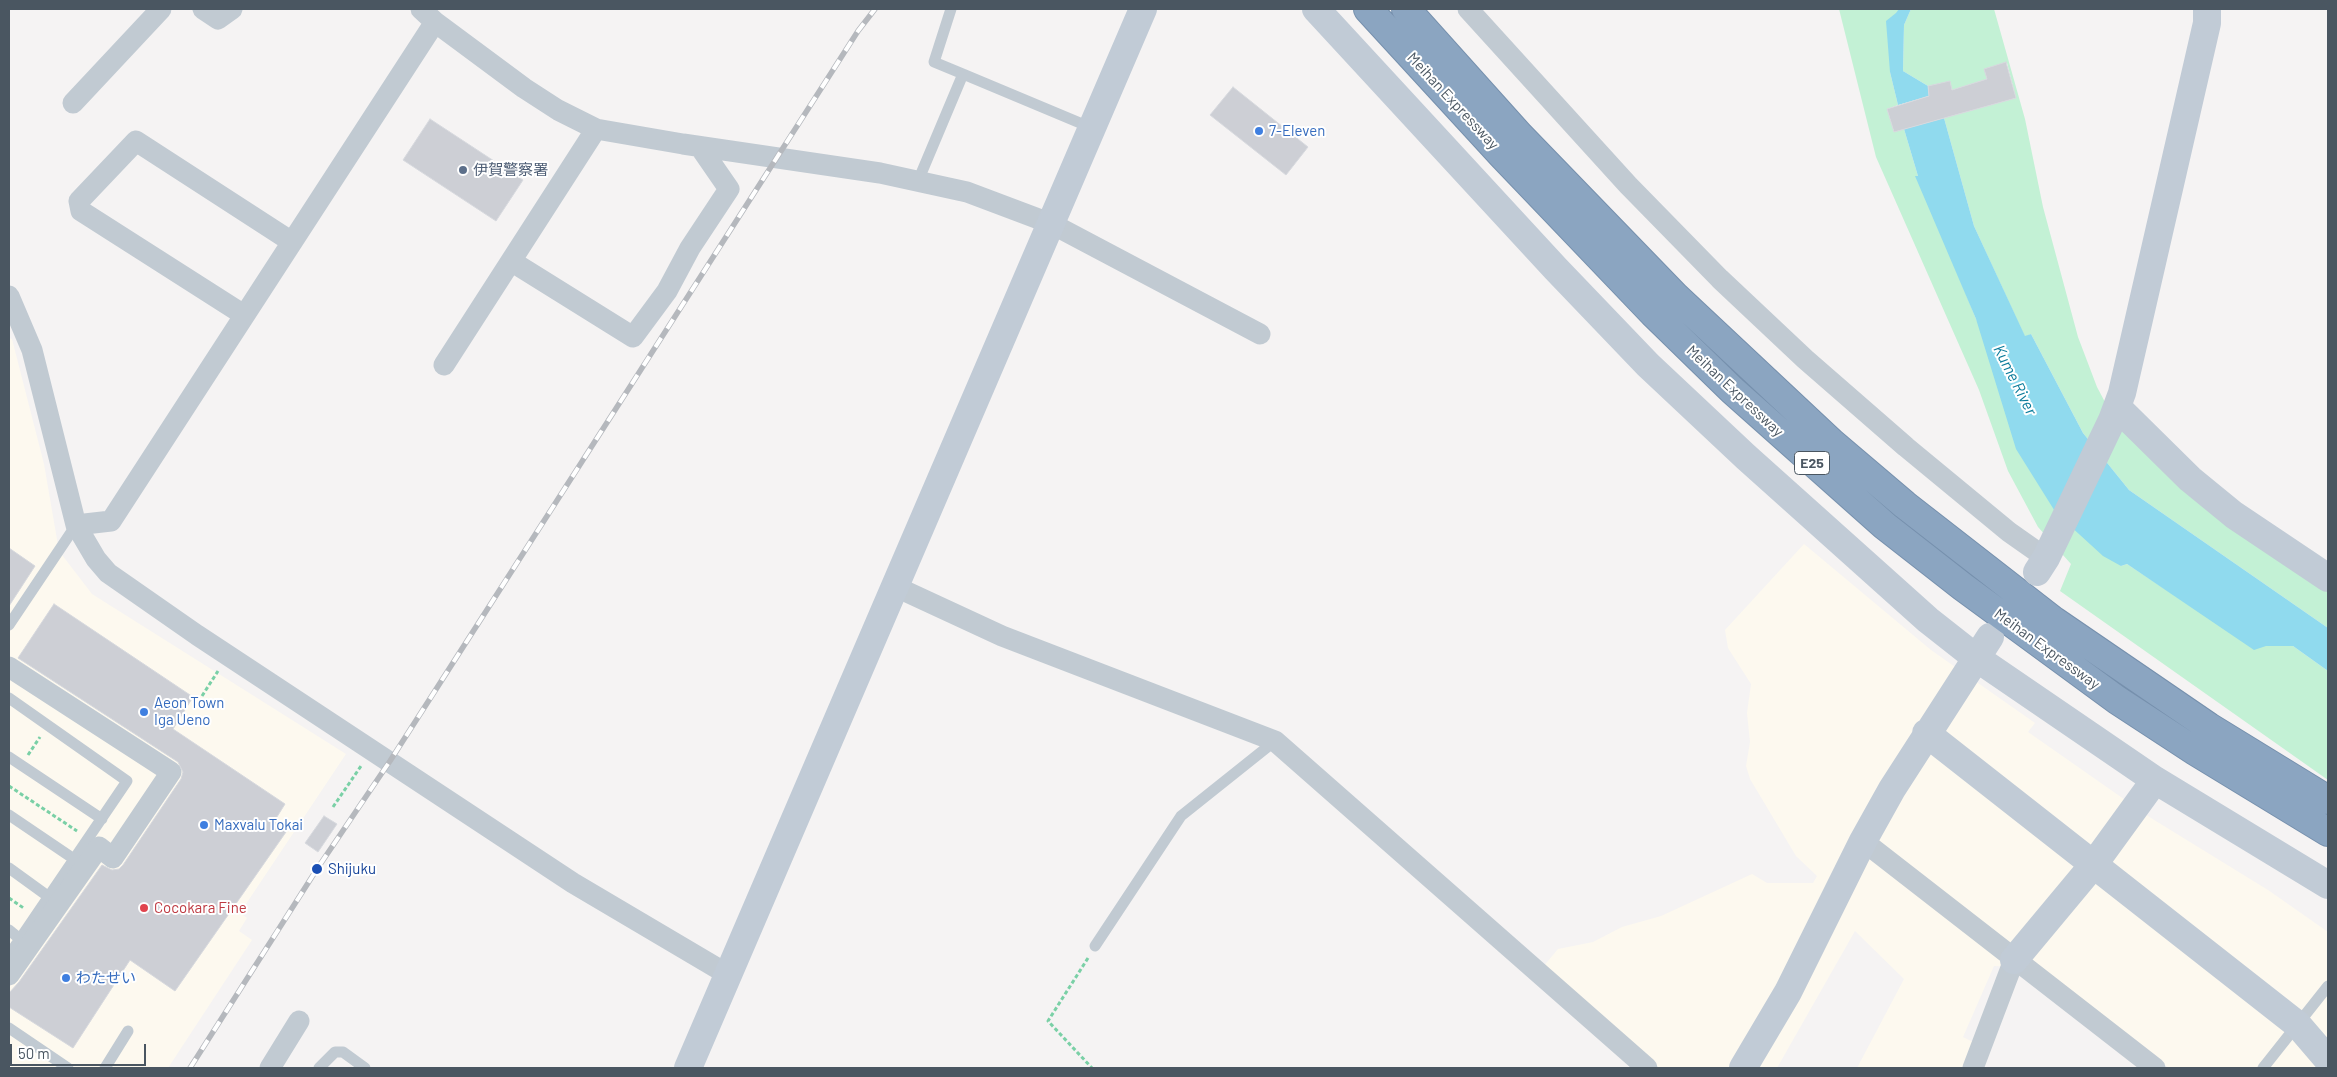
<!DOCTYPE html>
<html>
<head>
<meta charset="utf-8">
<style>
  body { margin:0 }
  #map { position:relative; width:2337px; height:1077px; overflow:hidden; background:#f5f3f3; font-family:Barlow,sans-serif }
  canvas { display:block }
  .frame { position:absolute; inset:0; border:10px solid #4a5661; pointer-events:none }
  .scale { position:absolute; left:10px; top:1044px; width:136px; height:22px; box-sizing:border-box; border:2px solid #4a5661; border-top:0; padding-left:6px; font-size:15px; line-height:18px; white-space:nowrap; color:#4a5661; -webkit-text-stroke:4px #fff; paint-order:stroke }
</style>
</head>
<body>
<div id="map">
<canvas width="2337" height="1077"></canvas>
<div class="frame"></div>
<div class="scale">50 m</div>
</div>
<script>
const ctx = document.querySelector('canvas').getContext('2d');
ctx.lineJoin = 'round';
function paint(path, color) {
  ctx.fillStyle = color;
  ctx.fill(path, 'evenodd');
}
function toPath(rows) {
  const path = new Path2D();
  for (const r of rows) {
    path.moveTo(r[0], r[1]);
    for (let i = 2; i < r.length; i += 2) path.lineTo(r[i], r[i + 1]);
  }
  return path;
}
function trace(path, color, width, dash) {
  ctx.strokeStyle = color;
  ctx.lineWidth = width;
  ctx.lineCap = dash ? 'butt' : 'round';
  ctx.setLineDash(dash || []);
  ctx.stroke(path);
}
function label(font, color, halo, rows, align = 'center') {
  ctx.font = font + ' Barlow,"Noto Sans JP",sans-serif';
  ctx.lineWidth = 4;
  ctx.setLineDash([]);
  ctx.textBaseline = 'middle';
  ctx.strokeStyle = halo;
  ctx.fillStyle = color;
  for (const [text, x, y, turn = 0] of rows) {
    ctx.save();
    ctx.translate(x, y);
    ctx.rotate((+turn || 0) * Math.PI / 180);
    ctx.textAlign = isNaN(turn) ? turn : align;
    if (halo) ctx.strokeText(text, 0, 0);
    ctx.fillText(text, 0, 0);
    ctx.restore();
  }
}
const commercial = toPath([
  [9,338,12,339,44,464,59,551,92,594,346,754,240,913,247,918,239,931,252,940,168,1068,9,1068],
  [1804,544,1931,650,2035,723,2028,732,2151,818,2268,890,2328,932,2328,1068,2169,1068,2039,968,1994,966,1963,1037,1975,1043,1963,1068,1857,1068,1904,979,1855,931,1777,1068,1659,1068,1543,967,1558,949,1593,942,1622,927,1661,916,1752,874,1767,883,1813,883,1817,876,1796,856,1750,779,1746,766,1750,742,1747,713,1751,684,1728,648,1725,630]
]);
const green = toPath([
  [1839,9,1899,9,1890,72,1898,105,1887,109,1894,132,1904,129,1918,176,1976,319,2121,566,2127,564,2192,607,2266,646,2293,646,2328,671,2328,780,2060,591,2071,564,2038,527,2008,471,1979,390,1876,157],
  [1911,9,1994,9,2025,119,2043,207,2078,337,2097,387,2106,404,2328,585,2328,628,2129,490,2083,433,2031,334,2025,337,1974,226,1944,118,2016,98,2007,63,1985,69,1987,79,1952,90,1950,82,1928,86,1903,71,1904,25]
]);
const water = toPath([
  [1899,9,1911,9,1904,25,1903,71,1928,86,1929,96,1898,105,1890,72,1886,21,1896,13],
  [1944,118,1974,226,2025,336,2031,334,2083,433,2129,490,2328,628,2328,671,2293,646,2266,646,2254,650,2127,564,2121,566,2103,556,2056,513,2016,449,1976,319,1915,176,1918,176,1904,129]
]);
const building = toPath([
  [2006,62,2016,98,1894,132,1887,109,1929,96,1928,86,1950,81,1952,90,1987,79,1984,69,2006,62],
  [1233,87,1308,147,1286,175,1210,115,1233,87],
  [430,119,523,180,496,221,403,160,430,119],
  [9,548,35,566,9,606,9,548],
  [54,604,193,697,173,729,285,804,275,820,286,832,175,991,130,960,73,1048,9,1007,9,993,19,982,102,865,112,870,119,869,123,865,181,779,183,772,178,762,18,658,54,604],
  [324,816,337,824,318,852,305,843,324,816]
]);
const path = toPath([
  [202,696,218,671],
  [28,755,40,737],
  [9,786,77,831],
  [333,807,361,766],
  [9,898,25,909],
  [1088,958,1048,1021,1092,1068]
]);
const lane = toPath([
  [963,74,1092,128],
  [918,181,963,74,934,62,951,9],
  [9,625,76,525],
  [9,698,127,781,9,955],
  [9,757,102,819],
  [9,815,74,859],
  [9,868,49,897],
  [9,930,20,939],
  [1095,946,1181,816,1275,741],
  [9,1028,68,1068],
  [105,1068,128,1031],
  [319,1068,335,1052,343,1052,365,1068],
  [2263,1068,2328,986]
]);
const street = toPath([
  [203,9,218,19,232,9],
  [421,9,435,22,524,88,558,110,596,129,683,144,880,173,967,192,1052,224,1260,334],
  [1468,9,1628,185,1720,279,1805,359,1906,447,2009,532,2046,558],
  [73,103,161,9],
  [511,261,633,337,667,291,690,248,729,189,700,147],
  [9,296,32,350,76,525,96,559,108,573,197,635,573,883,727,974],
  [244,315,81,211,79,201,136,141,292,242],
  [444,365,596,129],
  [76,525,111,521,435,22],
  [894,586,1002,636,1275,741,1647,1068],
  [9,667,171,772,113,858,99,847,9,975],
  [1863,841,2155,1068],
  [270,1068,299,1021],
  [1973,1068,2014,960]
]);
const secondary = toPath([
  [1316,9,1556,269,1648,365,1746,457,1928,620,1975,657,2155,780,2328,885],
  [2118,408,2190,479,2234,515,2328,578],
  [2037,572,2046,558,2112,420,2122,393,2207,23,2207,9],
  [1926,733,2298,1025,2328,1060],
  [2014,960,2094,864,2155,780],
  [688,1068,1143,9],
  [1743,1068,1788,992,1863,841,1892,789,1990,637]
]);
const highway = toPath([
  [1368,9,1502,155,1653,313,1732,390,1885,526,1963,587,2117,700,2195,751,2328,832],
  [1406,9,1520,136,1675,296,1832,443,1905,505,2054,621,2209,727,2328,800]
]);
const rail = toPath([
  [190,1068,317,869,390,761,858,31,875,9]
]);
const markers = [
  [1259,131,5,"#3f7fe0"],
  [463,170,5,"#5c6f8a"],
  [144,712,5,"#3f7fe0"],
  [204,825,5,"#3f7fe0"],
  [317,869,6,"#1a4fb4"],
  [144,908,5,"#e0444e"],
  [66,978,5,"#3f7fe0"]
];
const shields = [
  [1812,463,35]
];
const shieldNames = [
  ["E25",1812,463]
];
const streetNames = [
  ["Meihan Expressway",1453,101,47],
  ["Meihan Expressway",1735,391,43],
  ["Meihan Expressway",2047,649,36]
];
const shopNames = [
  ["7-Eleven",1269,131],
  ["Aeon Town",154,703],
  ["Iga Ueno",154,720],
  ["Maxvalu Tokai",214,825],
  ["わたせい",76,978]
];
const serviceNames = [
  ["伊賀警察署",473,170]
];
const transitNames = [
  ["Shijuku",328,869]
];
const healthNames = [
  ["Cocokara Fine",154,908]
];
const waterNames = [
  ["Kume River",2015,380,63]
];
paint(commercial, '#fdf9ef');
paint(green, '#c3f1d5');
paint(water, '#90daee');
paint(building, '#cdcfd5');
trace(building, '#d7d9de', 1);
trace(highway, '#7690ad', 30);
trace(path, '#7ad0a6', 3, [4, 2.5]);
trace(lane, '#c1cad2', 11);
trace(street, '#c1cad2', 21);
trace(secondary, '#c1cbd6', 28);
trace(highway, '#8ba5c1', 28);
trace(rail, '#b5b8bd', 5.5);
trace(rail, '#fff', 4, [11]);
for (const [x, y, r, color] of markers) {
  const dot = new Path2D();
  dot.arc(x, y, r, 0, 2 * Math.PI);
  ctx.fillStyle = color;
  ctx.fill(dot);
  trace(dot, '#fff', 2);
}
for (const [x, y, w] of shields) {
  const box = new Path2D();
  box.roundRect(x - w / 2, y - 11.5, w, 23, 4);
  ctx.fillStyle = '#fff';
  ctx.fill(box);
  trace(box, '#4a5661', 1);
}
label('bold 14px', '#4a5661', null, shieldNames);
label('15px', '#4a5661', '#fff', streetNames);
label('15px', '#366cbe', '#fff', shopNames, 'left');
label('15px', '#4e5e75', '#fff', serviceNames, 'left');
label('15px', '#164399', '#fff', transitNames, 'left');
label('15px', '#be3a42', '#fff', healthNames, 'left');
label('italic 16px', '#0c7c9b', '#fff', waterNames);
</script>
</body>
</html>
